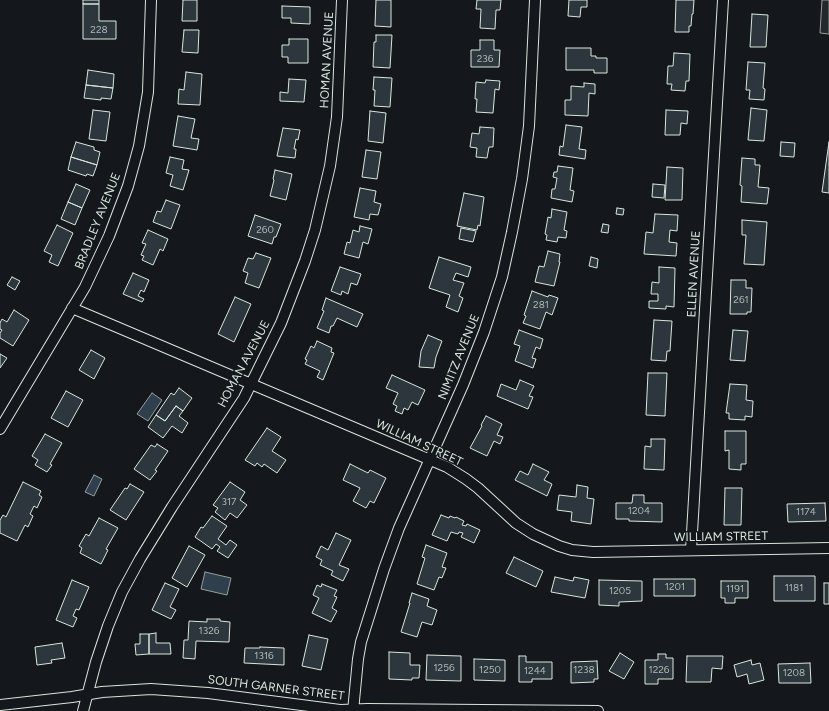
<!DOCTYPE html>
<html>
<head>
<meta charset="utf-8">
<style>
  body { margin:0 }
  canvas { display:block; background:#14181c }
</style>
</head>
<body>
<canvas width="829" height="711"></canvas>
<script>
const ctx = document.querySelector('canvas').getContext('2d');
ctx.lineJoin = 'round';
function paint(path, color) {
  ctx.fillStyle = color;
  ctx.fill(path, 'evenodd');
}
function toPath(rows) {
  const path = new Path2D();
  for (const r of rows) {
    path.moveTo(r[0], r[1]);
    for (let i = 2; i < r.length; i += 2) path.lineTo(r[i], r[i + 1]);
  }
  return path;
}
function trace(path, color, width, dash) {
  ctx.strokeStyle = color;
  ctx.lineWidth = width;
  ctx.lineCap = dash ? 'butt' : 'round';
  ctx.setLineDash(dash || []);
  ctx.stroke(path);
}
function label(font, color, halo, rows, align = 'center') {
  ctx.font = font + ' Figtree,sans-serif';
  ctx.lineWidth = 3;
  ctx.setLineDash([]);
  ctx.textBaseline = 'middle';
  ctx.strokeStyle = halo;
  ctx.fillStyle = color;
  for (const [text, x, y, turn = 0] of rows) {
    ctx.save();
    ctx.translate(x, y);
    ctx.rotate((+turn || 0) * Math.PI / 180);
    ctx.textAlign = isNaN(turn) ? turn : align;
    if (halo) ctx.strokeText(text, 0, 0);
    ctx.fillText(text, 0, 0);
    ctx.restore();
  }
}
const parking = toPath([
  [822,0,829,0,829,34,820,33,822,0]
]);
const water = toPath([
  [152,393,162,400,148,421,137,414,152,393],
  [94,475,102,479,94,496,85,492,94,475],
  [205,572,231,578,227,595,201,589,205,572]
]);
const building = toPath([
  [83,0,99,0,99,4,83,4,83,0],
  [183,0,197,0,197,21,182,21,183,0],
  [376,0,391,0,391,27,375,26,376,0],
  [477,0,501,0,500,10,496,10,495,29,480,28,481,9,476,9,477,0],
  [569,0,587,0,587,7,581,7,580,17,568,16,569,0],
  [676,0,694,0,693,14,692,14,691,26,689,26,689,32,675,32,676,0],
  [83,4,99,4,99,21,116,21,116,39,83,39,83,4],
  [282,6,310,7,310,24,291,23,291,18,282,18,282,6],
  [752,14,768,15,766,47,750,47,752,14],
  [184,30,199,30,198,53,182,52,184,30],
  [376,35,392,35,390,68,373,67,374,42,376,42,376,35],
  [289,39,308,39,308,63,288,63,288,57,282,57,282,45,289,45,289,39],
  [480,40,494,40,494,50,500,50,499,67,471,67,471,50,480,50,480,40],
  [566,48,591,48,591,56,596,56,596,58,607,58,607,73,594,73,594,70,566,70,566,48],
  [674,53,690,54,689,81,686,81,685,91,671,90,672,84,667,84,668,66,673,66,674,53],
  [748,62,765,63,763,88,765,89,764,100,749,99,750,90,746,90,748,62],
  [88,70,114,74,113,88,86,85,88,70],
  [186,72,202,74,200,105,178,104,179,89,184,90,186,72],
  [374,77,392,78,390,107,374,106,375,90,373,90,374,77],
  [289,79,306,80,304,102,280,101,280,92,288,93,289,79],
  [486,80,500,81,499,90,495,89,493,113,476,112,477,99,475,99,476,82,485,83,486,80],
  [584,83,595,84,595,94,589,93,588,116,565,115,565,100,571,100,571,86,584,87,584,83],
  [86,85,113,88,111,99,101,98,101,100,84,98,86,85],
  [751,108,767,110,764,141,748,140,751,108],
  [93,110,110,112,106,141,89,139,93,110],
  [666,110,688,111,687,124,681,123,680,135,665,135,666,110],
  [370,111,386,113,383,143,368,141,370,111],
  [178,116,195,119,191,138,199,139,197,150,173,146,178,116],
  [566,125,582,127,579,149,586,150,585,159,559,155,560,146,563,147,566,125],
  [480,127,494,128,493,147,489,147,487,158,476,157,477,148,470,147,472,133,479,134,480,127],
  [283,128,300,130,298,140,296,139,294,149,296,149,295,158,277,156,283,128],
  [76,142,94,147,94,150,100,152,97,165,71,157,76,142],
  [781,142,795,143,794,157,780,156,781,142],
  [829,142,829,193,822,192,829,142],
  [366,150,381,152,377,179,362,177,366,150],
  [71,157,97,165,93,176,87,174,86,176,68,170,71,157],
  [170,157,184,160,182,169,189,170,183,190,170,186,173,175,166,173,170,157],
  [742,158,755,159,755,165,760,165,758,187,769,188,767,204,741,202,742,186,740,185,742,158],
  [558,166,573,168,570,190,574,191,572,202,551,198,552,189,555,189,557,178,553,177,554,172,557,172,558,166],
  [667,167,683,168,682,200,665,200,667,167],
  [275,170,292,174,286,200,270,196,274,180,273,179,275,170],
  [76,184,90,190,82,208,68,202,76,184],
  [653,184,665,185,664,198,652,197,653,184],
  [360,188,376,191,374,202,381,204,378,215,370,214,369,220,354,217,360,188],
  [464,193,484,197,480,226,478,225,477,230,457,226,464,193],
  [166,200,180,205,171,229,153,222,157,211,161,212,166,200],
  [68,202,82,208,75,225,61,219,68,202],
  [617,208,624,209,623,215,616,214,617,208],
  [552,209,567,212,564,230,567,231,566,238,558,237,557,242,546,240,547,235,545,234,548,217,551,218,552,209],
  [655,214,678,215,677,231,670,230,669,242,677,243,676,256,644,254,646,232,653,233,655,214],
  [255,215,281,224,276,237,274,237,272,244,248,236,255,215],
  [742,220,767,222,764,265,744,264,746,235,742,235,742,220],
  [603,224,609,225,608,233,601,232,603,224],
  [57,225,73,233,58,266,49,262,52,255,44,251,57,225],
  [360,226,372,229,368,244,363,242,359,258,344,254,347,242,350,243,353,230,359,232,360,226],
  [461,228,476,231,473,242,459,239,461,228],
  [148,230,168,239,163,251,160,249,153,265,142,260,144,256,141,255,146,244,142,243,148,230],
  [548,251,560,254,559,262,560,262,554,286,535,282,539,266,544,267,548,251],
  [256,253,271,258,259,288,245,283,248,273,243,271,248,258,253,259,256,253],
  [439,257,471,267,468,277,456,273,453,280,464,283,459,296,463,298,458,312,446,307,450,295,429,288,439,257],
  [591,257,598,259,597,268,589,266,591,257],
  [340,267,361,274,357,285,351,283,348,294,342,291,341,295,331,291,340,267],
  [659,267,675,268,674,307,666,306,666,309,649,308,649,301,658,301,658,294,651,294,652,282,659,283,659,267],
  [133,273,149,280,144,292,141,290,138,296,144,299,142,302,123,294,133,273],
  [12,277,20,281,15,290,7,285,12,277],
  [731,280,746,280,746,288,752,288,751,312,747,312,747,314,730,314,731,280],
  [532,291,548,297,549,295,558,298,552,315,546,312,540,329,523,323,526,316,524,315,532,291],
  [235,297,251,304,234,342,218,334,235,297],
  [326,298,363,314,357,327,337,318,333,326,331,326,329,333,317,328,324,311,322,310,326,298],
  [14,310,29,320,13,346,0,338,0,333,2,330,0,329,0,323,2,319,7,322,14,310],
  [654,320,672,321,670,351,667,351,666,361,651,360,654,320],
  [519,330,543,339,540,349,536,347,532,358,536,359,533,368,515,361,520,346,514,344,519,330],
  [733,330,748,331,745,361,730,360,733,330],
  [428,335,442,341,436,357,434,368,419,367,421,351,428,335],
  [317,341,332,348,331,352,334,353,323,380,317,377,320,371,305,364,307,360,305,359,311,346,314,348,317,341],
  [91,350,105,358,94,379,79,370,91,350],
  [0,354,7,358,0,368,0,354],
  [648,373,667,373,665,416,646,415,648,373],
  [392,375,425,390,418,405,412,402,408,410,404,408,402,414,395,411,397,406,393,404,398,393,386,388,392,375],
  [520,380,534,386,529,396,533,397,528,409,497,396,501,384,516,390,520,380],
  [730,384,747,385,746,400,753,401,752,417,745,416,745,420,729,419,729,413,726,413,730,384],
  [179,388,192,398,183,411,176,406,165,421,156,415,171,393,174,395,179,388],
  [66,391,83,400,68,427,51,418,66,391],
  [176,406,183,411,179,416,188,423,182,433,172,426,163,438,148,427,156,415,165,421,176,406],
  [486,416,502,424,497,435,503,437,500,444,494,441,487,456,470,448,482,426,481,425,486,416],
  [267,428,281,437,272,451,286,460,277,473,264,464,262,467,257,463,255,466,245,460,267,428],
  [725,431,746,431,746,464,741,464,741,470,729,469,729,450,725,451,725,431],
  [45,434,62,443,50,464,52,465,47,472,35,465,38,460,32,456,45,434],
  [651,439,665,439,664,470,644,469,645,446,651,447,651,439],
  [157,444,168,451,155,470,157,471,150,480,134,469,151,445,155,447,157,444],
  [350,464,368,473,370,470,386,478,374,503,370,501,366,508,353,501,360,488,343,480,350,464],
  [533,464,549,472,544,480,552,484,547,496,515,480,520,471,528,475,533,464],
  [23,482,41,491,39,495,42,497,37,508,34,506,30,514,33,516,28,527,25,525,17,541,0,533,0,520,3,515,6,517,23,482],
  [230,482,245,492,240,500,247,505,237,518,230,513,225,520,215,512,218,508,213,505,230,482],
  [130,484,144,492,126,520,110,510,125,488,127,489,130,484],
  [577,485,588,487,587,498,594,499,591,524,571,521,572,512,557,510,559,495,576,497,577,485],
  [725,488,742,488,741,525,724,525,725,488],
  [633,495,644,495,644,503,662,503,662,522,629,521,629,519,616,519,616,503,632,503,633,495],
  [825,503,826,521,788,522,787,504,825,503],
  [441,515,449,518,450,516,455,518,456,517,464,521,462,525,466,526,467,524,480,530,474,543,461,537,463,533,459,532,458,534,451,532,447,541,432,535,441,515],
  [212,516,227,526,218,539,226,545,230,540,237,545,228,558,217,551,220,547,216,544,212,549,195,537,201,527,203,528,212,516],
  [99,518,118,528,106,549,108,550,101,564,80,553,82,548,79,546,86,534,89,536,99,518],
  [336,533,351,540,339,565,349,569,343,581,331,575,333,571,320,565,322,560,316,557,321,546,328,550,336,533],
  [426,545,447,553,442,567,446,568,442,578,439,577,434,590,417,584,425,558,422,557,426,545],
  [189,546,205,555,187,587,172,578,189,546],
  [514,557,543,571,536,587,506,573,514,557],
  [774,576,815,576,815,601,774,601,774,576],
  [555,577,573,581,574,577,589,580,585,598,551,592,555,577],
  [654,579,695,579,695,596,654,596,654,579],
  [72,580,89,587,79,610,76,609,73,616,77,618,73,627,56,620,72,580],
  [599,580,642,581,642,601,619,602,619,606,599,605,599,580],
  [721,581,748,581,748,598,735,598,735,603,725,603,725,598,721,598,721,581],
  [165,583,179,589,170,607,176,610,171,619,152,610,165,583],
  [824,583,829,583,829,604,824,604,824,583],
  [322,584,337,590,334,596,337,597,332,608,337,611,331,622,312,613,319,598,313,595,317,585,321,587,322,584],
  [412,593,429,599,427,606,437,610,432,625,422,622,417,637,401,632,410,603,409,603,412,593],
  [207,619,220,619,220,621,230,622,229,642,196,641,195,659,183,658,184,640,188,640,189,621,207,622,207,619],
  [156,633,156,643,170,643,171,654,149,654,149,634,156,633],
  [140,634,149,634,149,654,136,655,135,644,140,644,140,634],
  [309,635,328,639,321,670,302,666,309,635],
  [62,643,65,658,51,660,52,663,37,665,35,647,62,643],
  [260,647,284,648,284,665,244,663,245,648,260,648,260,647],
  [389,652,410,653,410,665,420,665,419,678,412,678,412,680,389,679,389,652],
  [620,653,634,662,624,679,609,671,620,653],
  [658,654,666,654,666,658,673,658,673,679,658,679,658,684,645,684,645,660,658,660,658,654],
  [427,655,461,656,461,681,426,680,427,655],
  [519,656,526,656,526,662,552,662,552,679,532,679,532,682,519,682,519,656],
  [687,656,723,656,722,669,712,668,711,682,686,682,687,656],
  [474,659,505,660,505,681,474,680,474,659],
  [751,660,752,665,760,663,764,680,749,684,747,674,737,677,734,665,751,660],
  [597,661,598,679,594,679,594,682,571,683,571,662,597,661],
  [810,663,811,683,779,683,778,664,810,663]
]);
const minor = toPath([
  [72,308,447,467,466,479,478,488,516,523,533,534,559,546,572,550,593,552,829,548],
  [0,429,85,287,109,236,128,186,139,146,148,92,151,0],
  [691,550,723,0],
  [0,705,72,697,102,692,151,689,208,693,340,710,368,709,598,711],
  [83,711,96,662,108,626,122,592,140,559,172,507,244,398,281,323,305,261,315,230,330,166,337,117,342,0],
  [353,711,358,659,361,642,384,569,399,528,463,385,484,332,502,277,512,232,522,179,529,126,535,0]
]);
const numberNames = [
  ["228",99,30],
  ["236",485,59],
  ["260",265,230],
  ["261",741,300],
  ["281",541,305],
  ["317",229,502],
  ["1204",639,511],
  ["1174",806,512],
  ["1201",675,587],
  ["1181",794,588],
  ["1191",735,589],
  ["1205",620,591],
  ["1326",209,631],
  ["1316",264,656],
  ["1256",444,668],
  ["1250",490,670],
  ["1238",584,670],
  ["1226",659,670],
  ["1244",535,671],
  ["1208",794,673]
];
const streetNames = [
  ["HOMAN AVENUE",327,60,-87],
  ["BRADLEY AVENUE",98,221,-68],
  ["ELLEN AVENUE",694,274,-87],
  ["NIMITZ AVENUE",459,357,-68],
  ["HOMAN AVENUE",244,364,-62],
  ["WILLIAM STREET",419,443,25],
  ["WILLIAM STREET",721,537,-1],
  ["SOUTH GARNER STREET",276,688,7]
];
paint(parking, '#24282b');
trace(parking, '#939e99', 1);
paint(water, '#2f3f4d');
trace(water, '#939e99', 1);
paint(building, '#2c363c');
trace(building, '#d8e6dc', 1);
trace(minor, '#d8e6dc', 12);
trace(minor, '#14181c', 10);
label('10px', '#adbab4', null, numberNames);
label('12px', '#d8e6dc', '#14181c', streetNames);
</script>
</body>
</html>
